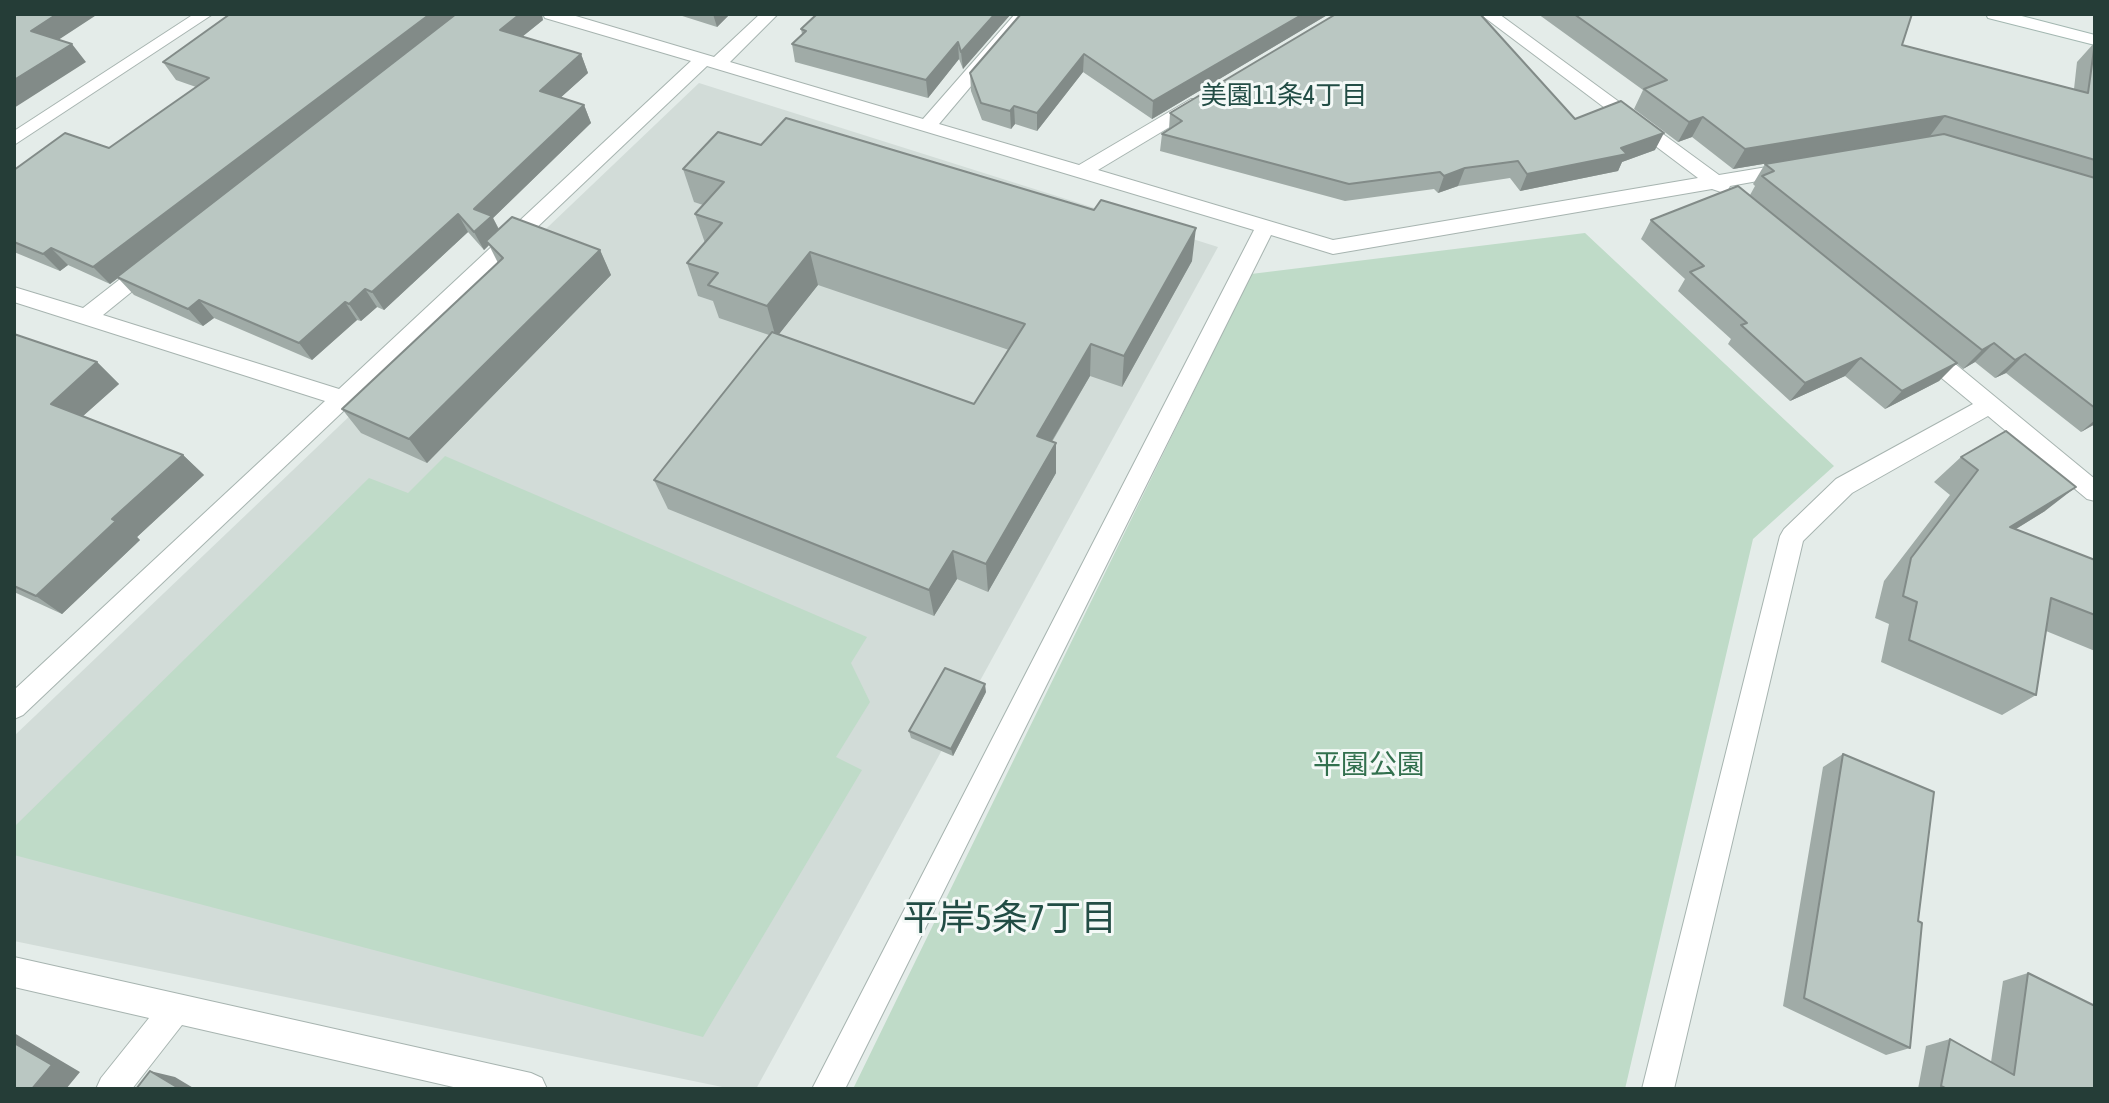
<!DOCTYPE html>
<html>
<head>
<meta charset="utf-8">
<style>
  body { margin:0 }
  #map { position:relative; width:2109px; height:1103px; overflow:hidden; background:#e4ece9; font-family:"Asap Condensed",sans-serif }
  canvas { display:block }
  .frame { position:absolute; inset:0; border:16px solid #253d37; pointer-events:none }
</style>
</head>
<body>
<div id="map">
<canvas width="2109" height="1103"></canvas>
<div class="frame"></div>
</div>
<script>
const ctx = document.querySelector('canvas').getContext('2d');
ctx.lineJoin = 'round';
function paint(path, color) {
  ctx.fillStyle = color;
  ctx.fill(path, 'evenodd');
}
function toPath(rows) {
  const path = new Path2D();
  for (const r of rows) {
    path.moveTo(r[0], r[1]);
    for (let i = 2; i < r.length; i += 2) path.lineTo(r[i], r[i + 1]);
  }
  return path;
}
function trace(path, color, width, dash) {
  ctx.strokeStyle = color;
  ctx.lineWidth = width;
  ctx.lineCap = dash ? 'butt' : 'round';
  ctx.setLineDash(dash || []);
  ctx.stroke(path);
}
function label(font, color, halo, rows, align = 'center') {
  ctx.font = font + ' "Asap Condensed","Noto Sans JP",sans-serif';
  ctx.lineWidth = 6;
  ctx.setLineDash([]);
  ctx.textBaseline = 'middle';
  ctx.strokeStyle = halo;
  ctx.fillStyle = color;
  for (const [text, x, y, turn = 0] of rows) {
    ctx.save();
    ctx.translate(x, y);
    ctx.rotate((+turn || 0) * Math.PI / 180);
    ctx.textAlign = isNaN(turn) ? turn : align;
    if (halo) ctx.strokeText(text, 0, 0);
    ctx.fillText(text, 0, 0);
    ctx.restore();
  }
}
const built = toPath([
  [699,83,1218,247,756,1089,732,1089,14,941,14,736]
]);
const green = toPath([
  [1585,233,1834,466,1753,539,1625,1089,853,1089,1251,274],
  [445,456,867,637,851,663,870,702,836,757,862,770,703,1037,14,855,14,827,369,478,408,493]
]);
const street = toPath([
  [194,14,213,14,14,145,14,131,194,14],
  [543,14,569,14,714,57,760,14,778,14,730,62,923,119,1015,14,1032,14,939,124,1079,165,1191,99,1203,99,1206,103,1203,107,1098,170,1333,240,1698,178,1480,14,1499,14,1719,175,1791,163,1800,169,1791,175,1730,186,1728,190,1721,192,1712,189,1333,254,1271,235,845,1089,812,1089,1254,230,707,66,23,715,14,719,14,690,325,401,14,302,14,287,83,308,142,262,156,262,159,267,156,272,103,315,339,389,691,61,545,18,543,14],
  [1923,342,1931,344,2095,479,2095,501,2087,499,1988,416,1852,493,1803,541,1674,1089,1642,1089,1780,536,1784,529,1836,479,1973,404,1915,356,1912,350,1915,344,1923,342],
  [14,957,531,1073,542,1078,547,1089,462,1089,182,1025,132,1089,96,1089,101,1078,149,1018,14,987,14,957]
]);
const secondary = toPath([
  [1986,14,2014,14,2095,35,2095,45,1988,18,1986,14]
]);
const wall = toPath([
  [676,14,730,14,717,27],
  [1011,14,963,69,959,59,928,98,795,62,792,44,802,34,801,29],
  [1329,14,1152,119,1083,72,1037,131,1015,124,1011,129,982,120,971,91,970,73],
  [1538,14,1912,14,1902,45,2074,89,2077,62,2095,42,2095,424,2081,432,2006,373,1995,378,1975,362,1963,369,1956,363,1939,381,1885,409,1845,376,1790,401,1728,344,1731,339,1678,291,1685,279,1641,239,1651,220,1750,195,1755,186,1753,184,1765,164,1931,136,1733,169,1692,137,1678,142,1634,109,1643,90],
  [543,20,522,37,581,54,588,73,561,97,584,105,591,123,493,218,499,229,600,250,611,275,427,463,361,433,342,409,498,263,489,245,484,250,468,232,384,310,377,307,361,321,357,320,312,360,214,318,203,326,134,295,118,278,110,284,68,265,60,271,14,252,14,170,109,148,196,87,176,80,163,62],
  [1170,113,1575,119,1655,150,1622,162,1618,171,1520,191,1510,178,1458,186,1438,193,1434,189,1345,201,1160,151,1162,134,1169,129],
  [761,145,1192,261,1122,387,1090,376,1052,442,1056,473,988,592,957,579,934,616,668,509,654,480,769,335,719,318,713,301,698,296,687,263,705,243,695,214,703,205,694,202,683,169],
  [818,285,1009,350,974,404,778,335],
  [14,334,97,362,119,384,83,416,183,455,204,475,137,537,140,540,62,614,14,592],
  [1961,457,2045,511,2016,529,2095,560,2095,651,2046,631,2036,695,2002,715,1881,662,1889,624,1875,618,1884,581,1950,495,1934,482],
  [986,692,953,756,911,738,909,731],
  [1843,754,1910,1048,1886,1055,1783,1006,1823,767],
  [2028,973,2093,1005,2095,979,2095,1089,1918,1089,1926,1046,1950,1039,1991,1062,2003,981]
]);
const shadedWall = toPath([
  [57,14,98,14,46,48,31,31],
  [430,14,462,14,110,284,93,267],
  [520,14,542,14,543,20,508,48,500,30],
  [713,14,730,14,717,27],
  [995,14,1011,14,963,69,961,52],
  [1303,14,1329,14,1152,119,1153,101],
  [958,42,959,59,928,98,926,80],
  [72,44,86,62,14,108,14,80],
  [581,54,588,73,548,109,540,91],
  [1084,54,1083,72,1037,131,1037,113],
  [584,105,591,123,493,218,501,234,486,241,489,245,484,250,474,232,474,209],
  [1014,106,1015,124,1011,129,1010,111],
  [1945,116,1930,136,1733,169,1745,149],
  [1703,117,1692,137,1678,142,1689,122],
  [1664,133,1655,150,1622,162,1618,171,1520,191,1527,174,1621,148],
  [1465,168,1458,186,1438,193,1444,176],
  [458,214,468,232,384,310,372,292],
  [1196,228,1192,261,1122,387,1124,356],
  [51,248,68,265,60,271,43,254],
  [600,250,611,275,427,463,409,439],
  [810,252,818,285,776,338,767,306],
  [365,289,377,307,361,321,349,304],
  [199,300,214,318,203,326,188,309],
  [345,302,357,320,312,360,299,343],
  [1994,343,1975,362,1963,369,1982,350],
  [1091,344,1090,376,1037,466,1037,436],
  [2025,354,2006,373,1995,378,2015,360],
  [1861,358,1845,376,1790,401,1805,383],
  [97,362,119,384,74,424,51,404],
  [1957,363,1939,381,1885,409,1902,391],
  [2095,420,2095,424,2081,432],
  [1056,443,1056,473,988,592,986,564],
  [183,455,204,475,137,537,140,540,62,614,36,596,112,519],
  [2076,487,2045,511,1980,551,2010,527],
  [953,551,957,579,934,616,929,590],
  [985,684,986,692,953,756,951,749],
  [14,1033,80,1072,66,1089,32,1089,14,1043],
  [150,1071,175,1077,195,1089,180,1089]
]);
const building = toPath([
  [14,14,57,14,31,31,72,44,14,80,14,14],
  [230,14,430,14,93,267,51,248,43,254,14,242,14,170,65,133,109,148,209,78,163,62,230,14],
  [456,14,520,14,500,30,581,54,540,91,584,105,474,209,492,216,474,232,458,214,372,292,365,289,349,304,345,302,299,343,199,300,188,309,117,277,456,14],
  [817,14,995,14,961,52,958,42,926,80,792,44,806,31,801,29,817,14],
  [1021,14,1303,14,1153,101,1084,54,1037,113,1014,106,1010,111,981,103,970,73,1021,14],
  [1336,14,1480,14,1575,119,1621,101,1664,133,1621,148,1627,154,1527,174,1518,161,1465,168,1444,176,1440,172,1349,184,1162,134,1182,121,1170,113,1336,14],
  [1574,14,1912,14,1902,45,2088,93,2095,42,2095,160,1945,116,1745,149,1703,117,1689,122,1644,89,1667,80,1574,14],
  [786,118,1094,210,1101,200,1196,228,1124,356,1091,344,1037,436,1056,443,986,564,953,551,929,590,654,480,772,332,974,404,1025,324,810,252,767,306,708,285,718,273,687,263,722,223,695,214,724,182,683,169,718,132,761,145,786,118],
  [1944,134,2095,178,2095,408,2025,354,2015,360,1994,343,1982,350,1762,176,1774,171,1765,164,1944,134],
  [1738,186,1957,363,1902,391,1861,358,1805,383,1741,325,1747,323,1690,272,1704,266,1651,220,1738,186],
  [512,217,600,250,409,439,342,409,503,258,486,241,512,217],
  [14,334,97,362,51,404,183,455,112,519,116,521,36,596,14,586,14,334],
  [2006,431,2076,487,2010,527,2095,560,2095,615,2051,598,2036,695,1909,640,1917,602,1903,596,1911,558,1978,470,1961,457,2006,431],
  [945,668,985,684,951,749,909,731,945,668],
  [1843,754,1934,792,1918,921,1922,923,1910,1048,1804,998,1843,754],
  [2028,973,2095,1006,2095,1089,1947,1089,1941,1086,1950,1039,2014,1075,2028,973],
  [14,1043,52,1065,32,1089,14,1089,14,1043],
  [150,1071,180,1089,136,1089,150,1071]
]);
const farNeighbourhoodnames = [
  ["美園11条4丁目",1284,96]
];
const parkNames = [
  ["平園公園",1369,765]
];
const nearNeighbourhoodnames = [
  ["平岸5条7丁目",1010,919]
];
paint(built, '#d2dcd8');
paint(green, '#bfdbc8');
trace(street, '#a7b4b0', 2);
trace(secondary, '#a3b7b1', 2);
paint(street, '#fff');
paint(secondary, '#fff');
paint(wall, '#a0aba7');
paint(shadedWall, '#828b88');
paint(building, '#bac7c2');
trace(building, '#828b88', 2);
label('26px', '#224d45', '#f4f9f7', farNeighbourhoodnames);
label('28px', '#32704e', '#f4f9f7', parkNames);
label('36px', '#224d45', '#f4f9f7', nearNeighbourhoodnames);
</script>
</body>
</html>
